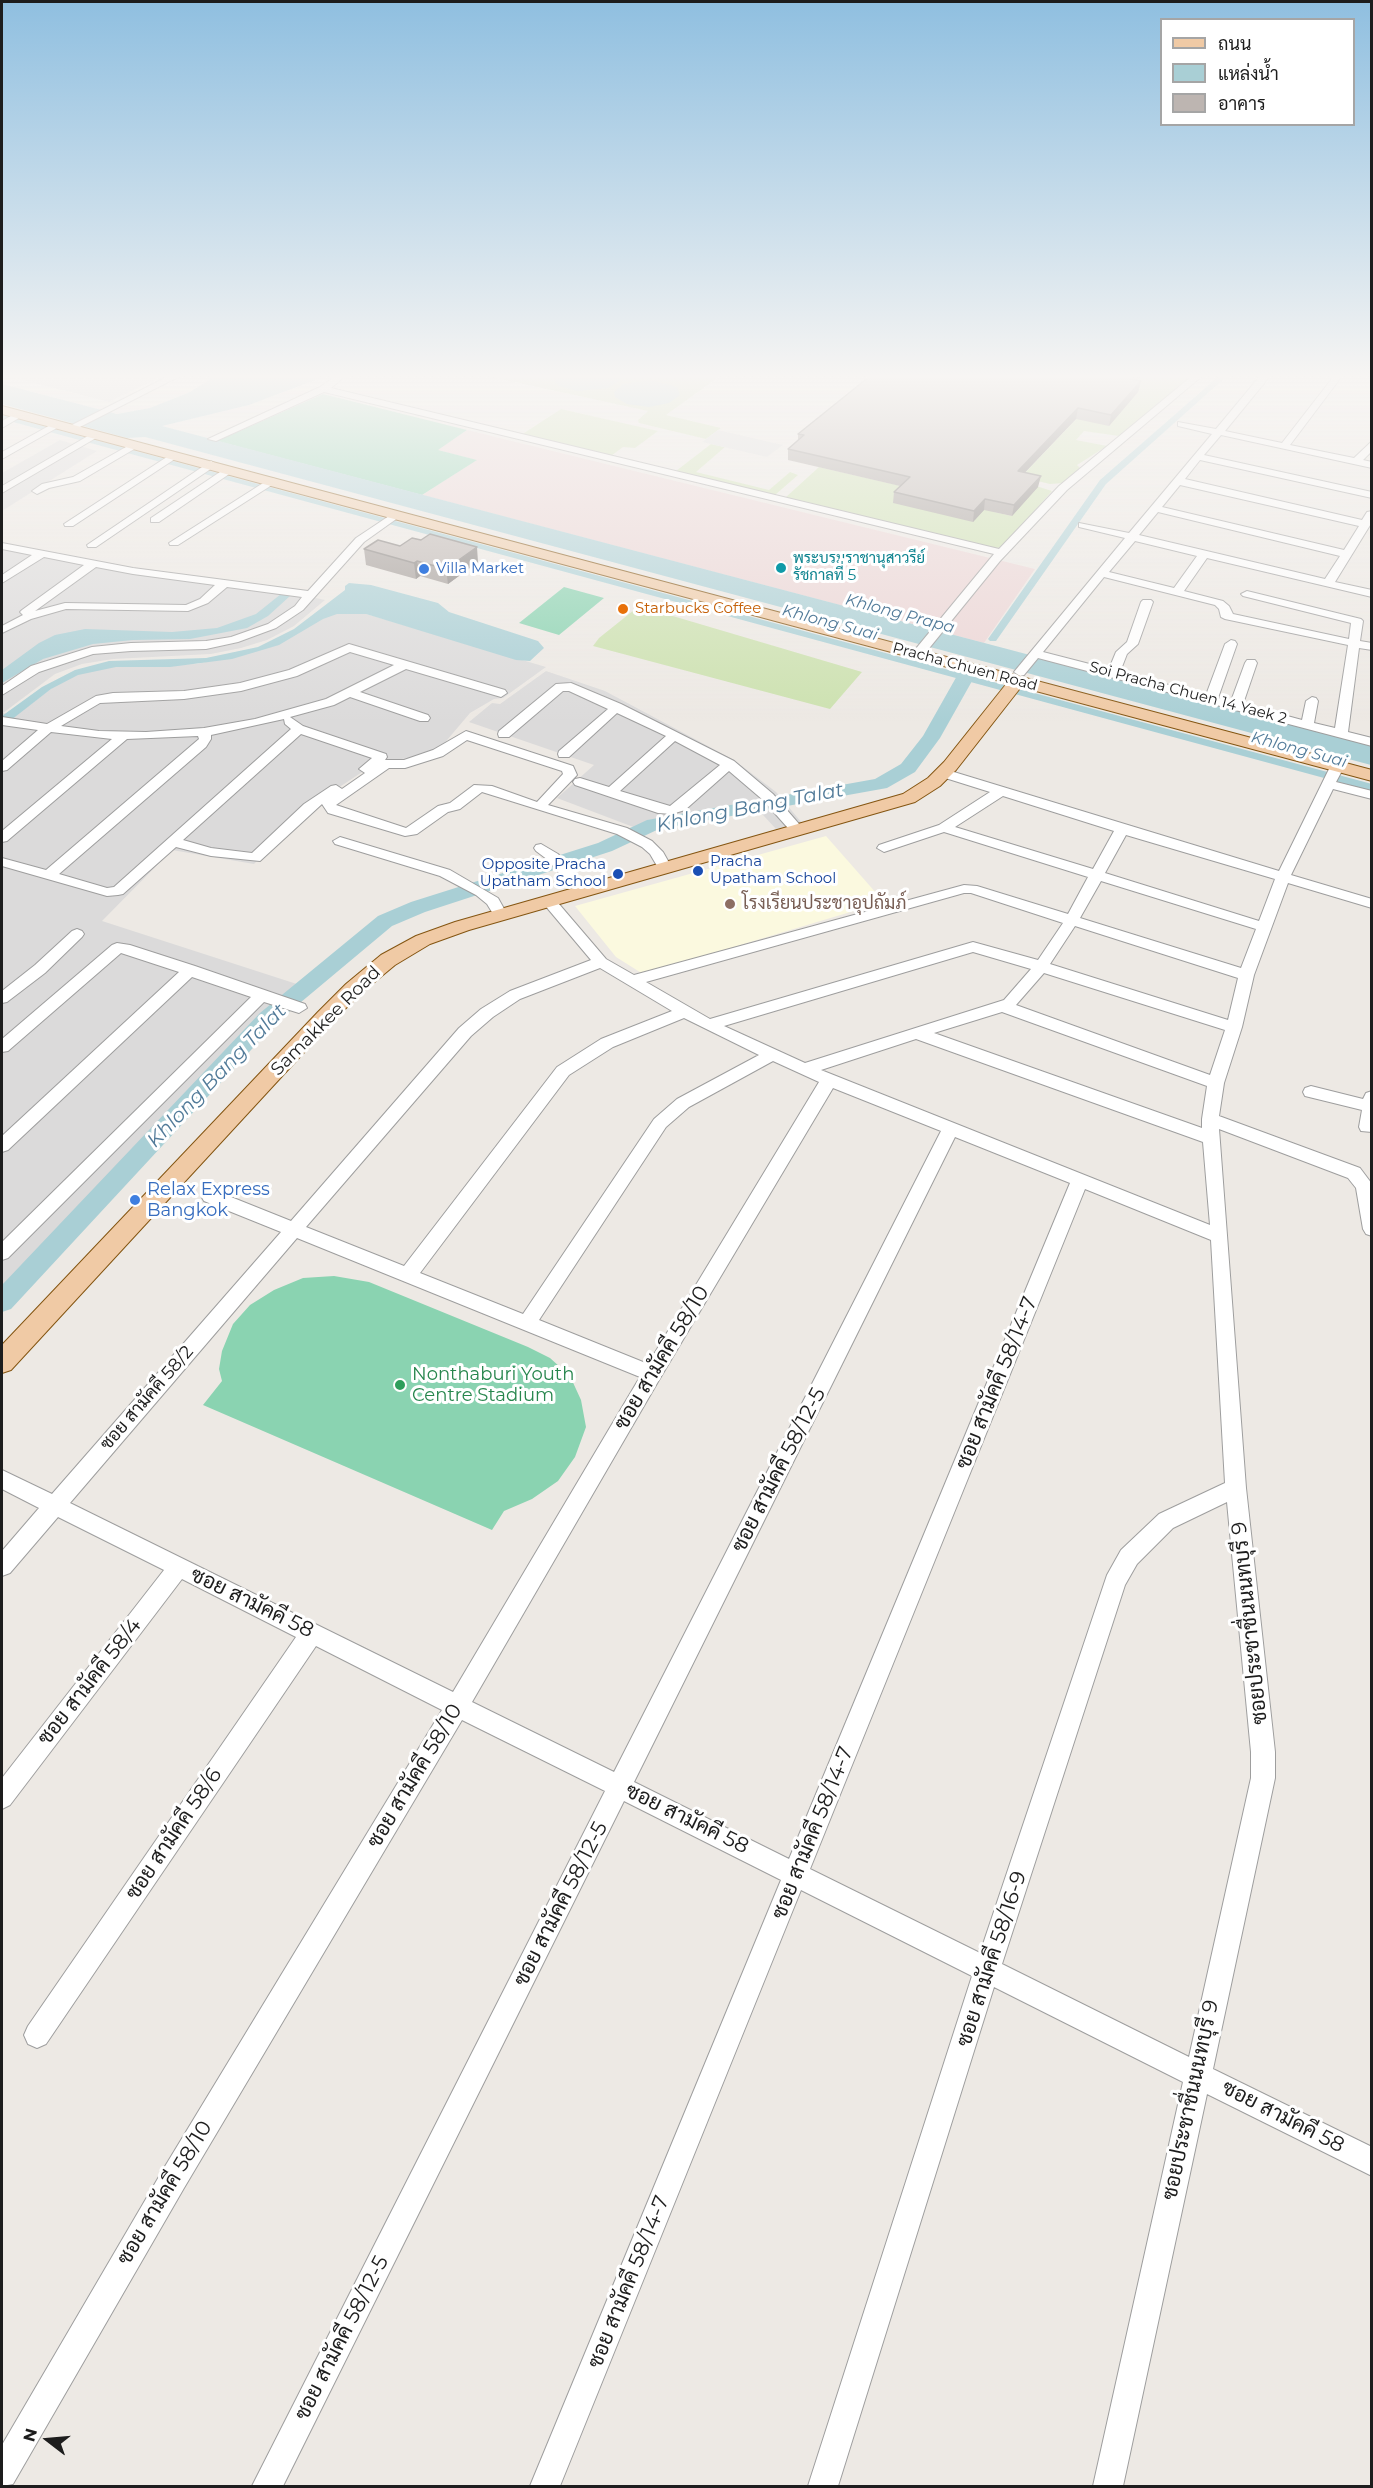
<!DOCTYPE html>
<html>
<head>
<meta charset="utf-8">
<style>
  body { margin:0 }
  #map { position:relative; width:1373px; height:2488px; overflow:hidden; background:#ede9e4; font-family:Montserrat,Sarabun,sans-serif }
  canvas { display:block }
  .frame { position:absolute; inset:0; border:3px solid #1d1d1d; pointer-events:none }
  .legend { position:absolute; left:1160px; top:18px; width:195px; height:108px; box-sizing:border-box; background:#fff; border:2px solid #a5a5a5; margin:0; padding:8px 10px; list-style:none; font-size:18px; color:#1d1d1d }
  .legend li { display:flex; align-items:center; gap:12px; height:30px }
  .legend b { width:30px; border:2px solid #a5a5a5 }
  .north { position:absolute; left:18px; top:2410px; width:60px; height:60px; -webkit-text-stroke:4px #fff; paint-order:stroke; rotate:286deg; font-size:16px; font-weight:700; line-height:24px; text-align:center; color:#1d1d1d }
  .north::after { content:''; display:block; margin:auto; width:21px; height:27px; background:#1d1d1d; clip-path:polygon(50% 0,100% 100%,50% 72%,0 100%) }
</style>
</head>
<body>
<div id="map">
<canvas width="1373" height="2488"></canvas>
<div class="frame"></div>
<ul class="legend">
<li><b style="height:8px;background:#f0caa5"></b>ถนน</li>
<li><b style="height:16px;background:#a9cfd5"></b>แหล่งน้ำ</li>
<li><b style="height:16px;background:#bdb5b1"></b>อาคาร</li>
</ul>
<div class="north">N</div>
</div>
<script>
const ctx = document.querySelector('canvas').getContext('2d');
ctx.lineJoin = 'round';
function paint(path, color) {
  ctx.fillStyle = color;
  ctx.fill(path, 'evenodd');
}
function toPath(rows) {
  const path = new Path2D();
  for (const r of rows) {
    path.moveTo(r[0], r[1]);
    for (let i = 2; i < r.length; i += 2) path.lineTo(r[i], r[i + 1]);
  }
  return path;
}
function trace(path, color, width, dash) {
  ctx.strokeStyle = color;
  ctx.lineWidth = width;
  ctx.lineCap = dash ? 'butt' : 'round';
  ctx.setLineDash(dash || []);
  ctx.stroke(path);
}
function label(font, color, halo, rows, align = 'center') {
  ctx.font = font + ' Montserrat,Sarabun,sans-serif';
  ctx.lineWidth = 6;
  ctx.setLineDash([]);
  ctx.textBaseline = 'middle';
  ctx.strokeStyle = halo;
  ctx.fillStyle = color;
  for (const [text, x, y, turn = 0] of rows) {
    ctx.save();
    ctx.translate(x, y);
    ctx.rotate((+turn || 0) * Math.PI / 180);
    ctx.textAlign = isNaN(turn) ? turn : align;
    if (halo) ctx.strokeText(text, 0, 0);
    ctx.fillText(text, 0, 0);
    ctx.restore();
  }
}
const residential = toPath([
  [7,376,163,376,109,402],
  [60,440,97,451,2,511,2,473],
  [2,543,102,564,280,590,325,600,294,626,267,640,241,648,211,654,113,659,82,664,55,674,3,713,16,715,63,680,95,668,120,665,197,664,273,646,328,614,356,611,546,667,503,698,494,699,470,713,442,746,412,758,379,761,309,807,254,864,172,850,102,921,306,987,268,1019,2,1302],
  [546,671,605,691,734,760,776,792,802,823,776,829,751,802,648,820,636,828,557,798,594,765,469,722,492,703,500,704]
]);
const commercial = toPath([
  [467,430,1035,569,984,643,422,495,476,460,437,450]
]);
const education = toPath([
  [826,836,884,902,643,974,616,957,575,906]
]);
const grass = toPath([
  [487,376,720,376,666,415,721,428,706,439,639,423,638,420,648,411],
  [1142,376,1194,376,1119,436,1084,431,1076,440,1107,446,1077,465,1081,469,1063,483,1050,484,1021,477,1079,416,1130,388],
  [561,409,658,431,635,448,623,447,611,456,521,435],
  [711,444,725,447,696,472,769,490,790,472,798,475,775,495,680,474,676,471],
  [819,467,979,504,994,512,1012,516,1017,480,1052,491,1003,547,996,548,791,501,786,497],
  [639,606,862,672,830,709,593,646,599,638]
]);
const pitch = toPath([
  [323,394,467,430,438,450,477,460,422,495,217,441],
  [564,587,604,598,559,635,519,623],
  [334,1276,369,1282,528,1347,550,1358,570,1376,581,1400,586,1427,575,1457,558,1481,532,1499,504,1511,492,1530,203,1405,222,1381,219,1369,222,1351,233,1324,250,1305,274,1290,303,1278]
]);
const parking = toPath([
  [718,430,783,445,767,457,702,442]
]);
const water = toPath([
  [215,376,321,376,315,380,249,405,162,426,1371,745,1371,765,145,437,127,438,2,404,2,384,117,414,150,408,190,392],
  [556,376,619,376,619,381,608,388,577,391,559,386,555,382],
  [651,380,677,387,680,395,669,403,649,407,627,404,615,397,614,392,623,384],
  [349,583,371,585,438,603,449,612,538,641,544,648,530,661,516,660,366,614,337,614,323,619,279,645,232,659,170,667,116,667,78,675,51,689,2,727,2,716,42,687,75,670,109,661,206,658,258,647,294,629,345,590,345,586],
  [281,594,290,596,268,616,247,628,190,639,133,640,93,644,43,659,2,683,2,670,39,643,55,635,85,629,172,632,217,628,256,614]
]);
const canal = toPath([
  [1219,376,1227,376,1106,484,996,641,990,641,988,639,1100,480,1219,376],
  [2,415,1372,784,1372,791,2,419,2,415]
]);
const river = toPath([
  [967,669,973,670,976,674,940,738,915,772,887,788,659,829,612,851,425,912,392,926,276,1023,11,1309,2,1312,2,1285,260,1013,378,916,411,902,598,843,647,820,875,779,901,764,923,736,958,674,961,670,967,669]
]);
const minor = toPath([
  [169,376,180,376,72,431,64,429,169,376],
  [336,376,345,376,331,388,999,549,1059,486,1192,376,1202,376,1067,490,1000,561,922,657,918,658,912,654,914,651,994,554,324,392,216,441,208,439,320,387,336,376],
  [1260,376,1270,376,1225,431,1282,443,1334,376,1342,376,1290,445,1354,458,1372,441,1372,451,1363,460,1372,462,1372,468,1221,435,1204,455,1372,492,1372,498,1200,460,1185,479,1362,520,1367,512,1372,511,1372,522,1335,582,1372,590,1372,597,1207,558,1184,591,1223,601,1229,606,1233,614,1349,639,1351,623,1243,596,1241,594,1247,591,1361,619,1363,621,1360,641,1372,643,1372,650,1359,648,1348,732,1372,738,1372,746,1038,658,1024,675,1020,676,1014,672,1125,538,1079,527,1079,523,1129,533,1212,434,1178,426,1178,422,1216,429,1260,376],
  [1180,485,1359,526,1344,550,1162,507,1180,485],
  [1158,512,1340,556,1325,579,1139,535,1158,512],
  [1135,541,1197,556,1174,588,1109,572,1135,541],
  [1104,577,1215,605,1219,609,1221,617,1225,619,1348,645,1335,728,1314,723,1318,701,1316,698,1312,697,1306,701,1302,720,1243,704,1257,663,1255,660,1247,660,1245,663,1231,701,1218,698,1237,644,1235,641,1231,640,1225,644,1206,695,1120,672,1127,654,1138,644,1153,602,1151,600,1143,600,1141,602,1127,642,1116,652,1109,669,1043,652,1104,577],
  [16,413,24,415,2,428,2,421,16,413],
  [54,423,62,425,2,459,2,452,54,423],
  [93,433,101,435,2,493,2,486,93,433],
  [133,443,141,445,80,481,49,488,37,494,32,491,42,484,73,477,133,443],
  [173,453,181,455,73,526,65,526,64,524,173,453],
  [211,461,216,464,215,466,96,547,88,547,87,545,211,461],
  [226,468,235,470,159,522,151,522,151,518,226,468],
  [271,478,275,479,275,483,178,545,170,545,169,543,271,478],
  [395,512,400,515,399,517,364,542,303,610,276,628,238,642,206,649,131,651,93,654,39,672,2,695,2,686,31,666,92,647,131,643,206,641,231,637,268,624,295,606,302,597,227,587,208,603,188,611,66,609,31,619,2,633,2,626,23,615,20,612,22,610,84,565,44,557,2,583,2,575,32,555,2,549,2,543,133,568,308,591,356,538,395,512],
  [96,567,133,574,215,585,200,599,186,605,65,603,35,611,96,567],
  [349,644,505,690,507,693,501,697,406,669,360,692,428,715,430,718,428,721,420,721,350,697,334,705,290,717,303,726,386,754,387,757,385,760,404,760,433,750,466,731,573,766,577,775,548,805,627,828,652,841,663,852,672,868,670,871,660,871,650,854,642,847,617,834,482,792,460,809,448,812,417,834,405,836,328,813,322,804,260,861,211,856,176,847,123,894,118,895,107,896,2,866,2,858,46,870,199,739,198,736,127,739,7,841,2,842,2,831,112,739,51,732,7,770,2,771,2,761,38,730,2,725,2,717,47,724,96,696,113,693,184,691,240,683,289,670,349,644],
  [350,652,394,665,326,699,255,719,204,728,146,732,99,731,61,726,100,703,184,699,241,691,297,676,350,652],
  [284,719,285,724,291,729,114,887,107,888,59,874,206,747,211,739,211,735,284,719],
  [301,734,372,758,359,769,365,773,342,789,336,785,331,786,304,804,252,853,211,848,183,840,301,734],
  [467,740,562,771,563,774,537,802,492,786,474,785,450,803,438,806,406,828,336,805,389,768,405,768,443,756,467,740],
  [571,683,621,704,734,761,773,794,799,824,792,828,787,827,763,800,729,771,685,810,672,814,658,813,575,785,573,782,575,779,580,778,609,787,666,736,617,713,569,757,559,757,558,754,559,751,608,709,569,691,563,691,509,737,499,737,498,734,499,731,556,684,571,683],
  [675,741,720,765,670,806,620,791,675,741],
  [1337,763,1344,767,1336,782,1372,791,1372,799,1333,789,1291,875,1372,899,1372,908,1288,883,1254,975,1242,1027,1224,1083,1219,1116,1360,1168,1372,1184,1372,1236,1366,1234,1363,1229,1356,1188,1348,1178,1219,1129,1246,1488,1275,1752,1275,1778,1213,2069,1372,2147,1372,2176,1207,2094,1123,2486,1093,2486,1183,2082,994,1987,838,2486,808,2486,972,1976,801,1890,560,2486,530,2486,781,1880,624,1801,283,2486,252,2486,605,1791,462,1720,184,2188,13,2484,2,2486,2,2445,164,2168,442,1710,316,1646,46,2044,37,2048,28,2044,24,2035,28,2026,296,1637,182,1579,10,1805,2,1809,2,1778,164,1570,58,1517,10,1573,2,1576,2,1551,39,1508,2,1489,2,1470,52,1494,281,1232,204,1201,201,1196,204,1191,210,1189,216,1191,291,1221,459,1028,481,1009,510,991,591,960,543,903,541,900,543,897,553,897,606,959,634,975,964,885,977,886,1068,914,1088,877,944,832,884,852,877,848,879,845,939,825,990,792,939,776,937,773,944,769,1279,871,1330,767,1337,763],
  [1003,796,1114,831,1093,869,955,827,1003,796],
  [1126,835,1275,879,1259,921,1105,873,1126,835],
  [1101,881,1256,929,1241,968,1080,918,1101,881],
  [964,893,971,893,1063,923,1038,960,973,942,710,1019,646,982,964,893],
  [1075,926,1238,978,1228,1020,1050,964,1075,926],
  [973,952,1031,969,1004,1000,805,1063,724,1026,973,952],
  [600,968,672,1011,601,1039,557,1067,404,1266,306,1227,471,1036,493,1017,520,999,600,968],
  [1044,973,1225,1030,1210,1075,1016,1005,1044,973],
  [1002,1012,1207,1086,1202,1119,1202,1128,934,1033,1002,1012],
  [684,1018,759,1055,677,1099,654,1119,523,1314,420,1273,569,1075,613,1047,684,1018],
  [916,1039,1203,1142,1210,1225,821,1070,916,1039],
  [773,1061,819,1082,648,1364,539,1320,666,1127,689,1107,773,1061],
  [833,1088,941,1131,614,1772,472,1702,659,1380,833,1088],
  [955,1137,1070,1183,789,1859,634,1782,955,1137],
  [1085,1189,1211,1240,1225,1483,1159,1514,1121,1550,1107,1575,980,1953,810,1869,1085,1189],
  [297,1238,640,1377,453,1692,70,1503,297,1238],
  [1227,1502,1251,1752,1251,1778,1189,2057,1002,1964,1125,1585,1137,1564,1173,1528,1227,1502],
  [340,837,450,870,498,898,507,914,505,917,495,917,487,904,476,895,440,876,335,844,333,841,340,837],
  [541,844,558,854,587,888,589,891,587,894,577,894,548,860,536,851,534,848,536,845,541,844],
  [77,929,82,931,84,934,82,937,45,973,7,1002,2,1003,2,991,35,965,72,931,77,929],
  [117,943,130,945,195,966,305,1004,307,1008,299,1013,264,1002,8,1258,2,1260,2,1242,251,997,192,977,8,1150,2,1152,2,1136,179,972,121,953,8,1051,2,1052,2,1039,112,945,117,943],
  [1311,1086,1363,1099,1366,1093,1372,1091,1372,1132,1361,1131,1359,1127,1362,1110,1305,1096,1303,1092,1305,1088,1311,1086]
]);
const major = toPath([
  [2,406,1372,770,1372,781,1021,687,956,770,940,786,915,802,469,930,430,944,395,965,360,994,332,1022,11,1370,2,1373,2,1345,318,1012,346,984,381,955,416,936,455,922,903,794,928,778,944,762,1007,683,2,414,2,406]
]);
const wall = toPath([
  [1137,380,1141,381,1138,392,1109,426,1076,419,1025,472,1038,487,1012,516,984,510,973,522,893,503,894,492,900,486,788,460,788,449,798,441,798,434],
  [400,546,478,562,448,584,420,576,416,579,366,565,364,549]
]);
const shadedWall = toPath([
  [1134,376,1141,376,1128,390,1131,379],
  [1141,381,1138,392,1109,426,1111,415],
  [1078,408,1076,419,1016,482,1018,471],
  [1041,476,1038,487,1012,516,1014,505],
  [985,499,984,510,973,522,974,511],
  [477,547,478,562,448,584,446,569],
  [417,561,420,576,416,579,414,563]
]);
const building = toPath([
  [870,376,1134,376,1131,379,1141,381,1111,415,1078,408,1018,471,1041,476,1014,505,985,499,974,511,894,492,910,477,788,449,804,435,798,434,870,376],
  [430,534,477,547,446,569,417,561,414,563,364,549,378,540,400,546,412,538,421,540,430,534]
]);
const markers = [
  [781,568,6,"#0f9aa8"],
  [424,569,6,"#3f7fe0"],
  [623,609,6,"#e8710a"],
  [698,871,6,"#1a4fb4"],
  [618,874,6,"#1a4fb4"],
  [730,904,6,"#8d6e63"],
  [135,1200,6,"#3f7fe0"],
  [400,1385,6,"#2e9e5b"]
];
const farCulturenames = [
  ["พระบรมราชานุสาวรีย์",793,559],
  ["รัชกาลที่ 5",793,576]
];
const farShopnames = [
  ["Villa Market",436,569]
];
const farFoodnames = [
  ["Starbucks Coffee",635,609]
];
const farStreetnames = [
  ["Pracha Chuen Road",965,667,15],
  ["Soi Pracha Chuen 14 Yaek 2",1188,693,15]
];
const farTransitnames = [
  ["Pracha",710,862],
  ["Upatham School",710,879],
  ["Opposite Pracha",606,865,"right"],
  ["Upatham School",606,882,"right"]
];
const farWaternames = [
  ["Khlong Prapa",900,614,15],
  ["Khlong Suai",830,623,15],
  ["Khlong Suai",1299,750,15]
];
const educationNames = [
  ["โรงเรียนประชาอุปถัมภ์",742,904]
];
const streetNames = [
  ["Samakkee Road",326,1021,-45],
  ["ซอย สามัคคี 58/2",147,1398,-49]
];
const shopNames = [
  ["Relax Express",147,1190],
  ["Bangkok",147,1211]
];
const leisureNames = [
  ["Nonthaburi Youth",412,1375],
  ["Centre Stadium",412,1396]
];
const waterNames = [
  ["Khlong Bang Talat",750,808,-11],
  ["Khlong Bang Talat",217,1076,-46]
];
const nearStreetnames = [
  ["ซอย สามัคคี 58/10",662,1358,-59],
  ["ซอย สามัคคี 58/14-7",997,1383,-68],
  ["ซอย สามัคคี 58/12-5",779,1470,-63],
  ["ซอย สามัคคี 58",252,1603,26],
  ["ซอยประชาชื่นนนทบุรี 9",1250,1623,-96],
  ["ซอย สามัคคี 58/4",90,1682,-52],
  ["ซอย สามัคคี 58/10",415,1776,-59],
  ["ซอย สามัคคี 58",687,1819,26],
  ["ซอย สามัคคี 58/14-7",813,1833,-68],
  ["ซอย สามัคคี 58/6",174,1834,-56],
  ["ซอย สามัคคี 58/12-5",561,1904,-63],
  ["ซอย สามัคคี 58/16-9",992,1959,-72],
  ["ซอยประชาชื่นนนทบุรี 9",1191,2100,-78],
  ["ซอย สามัคคี 58",1283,2117,27],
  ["ซอย สามัคคี 58/10",165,2193,-59],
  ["ซอย สามัคคี 58/14-7",629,2282,-68],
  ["ซอย สามัคคี 58/12-5",342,2338,-63]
];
paint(residential, '#dbdada');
paint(commercial, '#ecd5d5');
paint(education, '#fbf9df');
paint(grass, '#cce1af');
paint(pitch, '#8ad3b1');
paint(parking, '#ddd');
paint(water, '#a9cfd5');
paint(canal, '#a9cfd5');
paint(river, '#a9cfd5');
trace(minor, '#9e9e9e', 2);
trace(major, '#845511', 2);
paint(minor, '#fff');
paint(major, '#f0caa5');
paint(wall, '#a39c98');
paint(shadedWall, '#847f7c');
paint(building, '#bdb5b1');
trace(building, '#847f7c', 1.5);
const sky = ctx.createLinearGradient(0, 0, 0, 724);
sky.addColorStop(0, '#8fbfe0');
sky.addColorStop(0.52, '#f7f5f3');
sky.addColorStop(1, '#f7f5f300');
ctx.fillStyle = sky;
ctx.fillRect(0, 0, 1373, 724);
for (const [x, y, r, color] of markers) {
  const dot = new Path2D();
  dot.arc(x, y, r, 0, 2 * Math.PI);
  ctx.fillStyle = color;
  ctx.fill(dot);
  trace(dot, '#fff', 2);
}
label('15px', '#0d838f', '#fff', farCulturenames, 'left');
label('15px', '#366cbe', '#fff', farShopnames, 'left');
label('15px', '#c56008', '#fff', farFoodnames, 'left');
label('15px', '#1d1d1d', '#fff', farStreetnames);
label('15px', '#164399', '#fff', farTransitnames, 'left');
label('italic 16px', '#527b99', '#fff', farWaternames);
label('18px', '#785e54', '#fff', educationNames, 'left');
label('18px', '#1d1d1d', '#fff', streetNames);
label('18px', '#366cbe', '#fff', shopNames, 'left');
label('18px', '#27864d', '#fff', leisureNames, 'left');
label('italic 20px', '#527b99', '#fff', waterNames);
label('21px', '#1d1d1d', '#fff', nearStreetnames);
</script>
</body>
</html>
